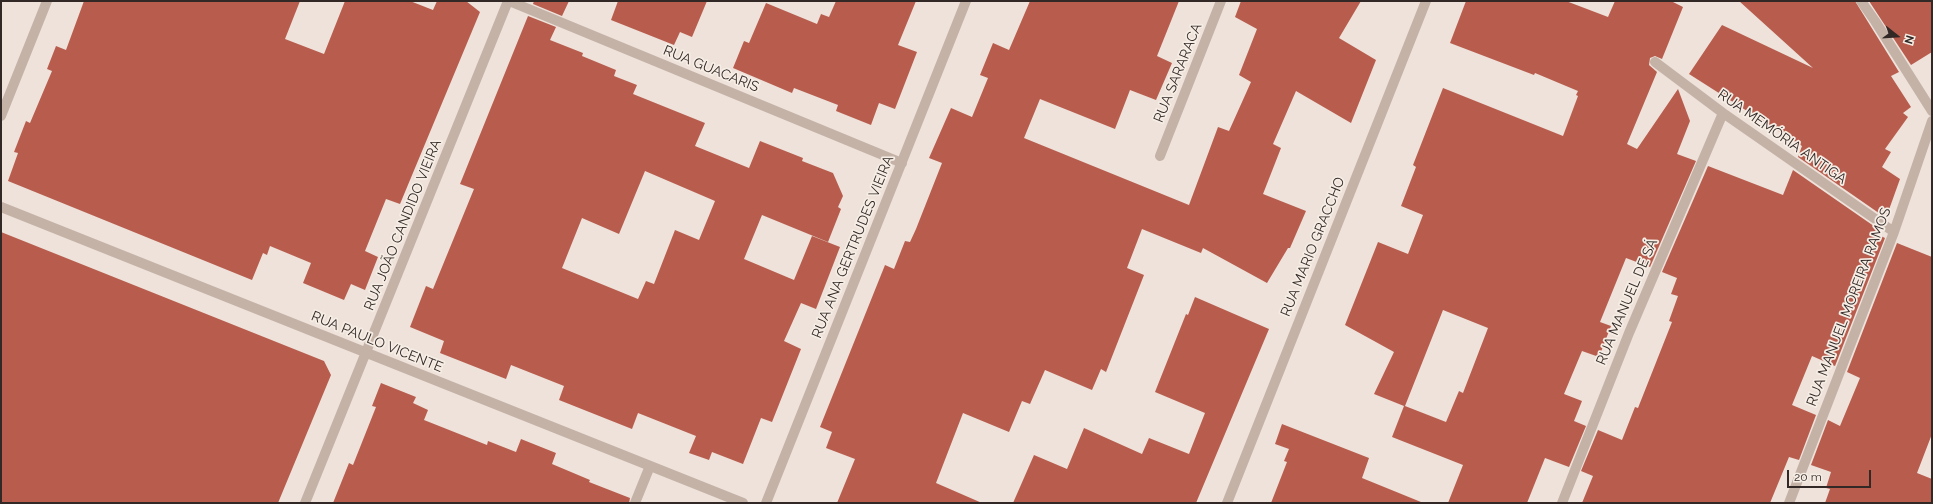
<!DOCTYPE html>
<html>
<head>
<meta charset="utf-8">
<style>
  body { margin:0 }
  #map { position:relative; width:1933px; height:504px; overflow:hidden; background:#eee2da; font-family:Raleway,sans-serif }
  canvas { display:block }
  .frame { position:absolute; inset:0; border:2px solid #322927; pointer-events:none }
  .north { position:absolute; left:1877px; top:16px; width:40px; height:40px; -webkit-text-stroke:3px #f6ede5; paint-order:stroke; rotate:107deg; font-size:11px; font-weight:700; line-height:16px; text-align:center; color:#322927 }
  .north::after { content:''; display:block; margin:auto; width:14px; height:18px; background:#322927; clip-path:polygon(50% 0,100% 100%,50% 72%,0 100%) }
  .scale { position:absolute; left:1787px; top:470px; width:84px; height:18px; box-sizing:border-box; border:2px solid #322927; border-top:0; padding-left:5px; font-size:12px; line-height:14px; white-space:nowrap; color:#322927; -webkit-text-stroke:3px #f6ede5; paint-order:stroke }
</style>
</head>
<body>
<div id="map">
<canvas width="1933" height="504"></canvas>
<div class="frame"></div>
<div class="north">N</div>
<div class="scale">20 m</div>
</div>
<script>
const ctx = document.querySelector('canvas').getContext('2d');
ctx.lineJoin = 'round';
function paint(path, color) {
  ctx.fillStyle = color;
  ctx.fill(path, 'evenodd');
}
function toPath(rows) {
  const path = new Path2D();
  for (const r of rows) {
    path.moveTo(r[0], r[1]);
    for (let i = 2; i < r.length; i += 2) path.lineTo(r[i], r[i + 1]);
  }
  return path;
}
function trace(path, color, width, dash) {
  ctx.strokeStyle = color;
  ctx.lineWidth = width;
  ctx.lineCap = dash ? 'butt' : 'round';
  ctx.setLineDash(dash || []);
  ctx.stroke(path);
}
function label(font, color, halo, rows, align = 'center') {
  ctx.font = font + ' Raleway,sans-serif';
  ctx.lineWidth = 3.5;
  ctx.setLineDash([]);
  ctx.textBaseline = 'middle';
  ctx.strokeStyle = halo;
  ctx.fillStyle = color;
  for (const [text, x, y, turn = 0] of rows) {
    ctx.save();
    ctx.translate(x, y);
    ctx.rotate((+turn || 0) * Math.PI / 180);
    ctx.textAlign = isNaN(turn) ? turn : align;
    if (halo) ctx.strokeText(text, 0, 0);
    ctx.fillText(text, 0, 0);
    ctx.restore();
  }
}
const building = toPath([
  [84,1,300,1,285,39,324,54,345,1,410,1,433,10,437,1,466,1,480,12,400,204,386,199,365,251,378,257,365,290,351,284,344,300,303,283,311,263,270,246,267,255,263,253,252,280,8,181,18,153,14,152,26,121,30,123,52,71,47,69,56,46,66,50],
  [534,1,569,1,562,16,533,4],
  [618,1,707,1,692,37,680,32,674,45,611,20],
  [836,1,916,1,898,45,917,52,895,109,879,103,871,125,836,111,838,105,794,88,792,93,733,68,744,41,749,43,766,3,817,24,821,14,829,17],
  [1030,1,1179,1,1157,56,1172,63,1156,100,1130,90,1115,129,1040,99,1024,138,1189,205,1218,127,1229,131,1251,82,1239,75,1257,29,1235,17,1241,1,1361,1,1339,38,1376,60,1351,123,1296,91,1273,144,1281,148,1263,194,1306,211,1290,248,1288,248,1267,283,1203,248,1201,253,1142,229,1127,268,1144,275,1106,372,1101,369,1092,390,1045,370,1030,404,1022,401,1009,432,963,413,936,483,982,503,837,503,855,459,826,448,832,432,820,427,885,265,894,269,905,241,910,242,916,229,942,163,929,158,951,108,972,117,988,78,980,75,993,43,1009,50],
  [1466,1,1566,1,1608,17,1615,1,1671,1,1683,7,1662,59,1655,56,1650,58,1649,65,1657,72,1627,144,1637,149,1678,89,1690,121,1677,154,1696,161,1650,267,1626,258,1600,322,1611,326,1599,357,1582,351,1564,394,1582,401,1574,421,1586,426,1569,467,1545,458,1527,503,1448,503,1463,465,1392,437,1404,406,1374,394,1394,352,1345,325,1378,242,1408,254,1423,215,1401,206,1416,167,1413,165,1443,88,1563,136,1578,96,1576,95,1578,91,1535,73,1534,75,1450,43],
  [1443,310,1488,328,1463,393,1459,391,1446,422,1405,406],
  [1739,1,1855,1,1899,72,1891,76,1911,107,1903,113,1908,117,1885,149,1891,152,1882,167,1900,179,1886,218,1798,157,1802,146,1689,74,1722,25,1813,68],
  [1869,1,1932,1,1932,52,1911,65],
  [528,16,556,27,550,40,583,53,582,56,616,70,614,76,637,85,633,94,705,123,695,146,749,168,760,141,803,158,802,161,833,173,843,196,838,207,841,209,828,242,762,215,744,259,794,280,812,236,840,247,816,309,801,303,784,341,801,349,772,422,761,418,743,464,712,452,709,460,689,453,696,436,638,413,632,429,559,400,564,386,511,365,506,379,440,353,444,341,410,327,426,286,433,289,474,189,460,184],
  [645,171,715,201,699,240,675,230,654,284,646,281,638,299,562,268,582,218,619,234],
  [1708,166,1783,195,1793,170,1881,231,1879,235,1885,238,1835,366,1812,356,1792,405,1816,415,1799,460,1789,457,1770,503,1582,503,1593,476,1581,471,1598,430,1622,440,1635,407,1638,408,1672,322,1669,321,1678,296,1671,294,1677,278,1662,272],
  [1,232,324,361,331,375,278,503,1,503],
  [1897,243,1932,257,1932,434,1917,473,1932,479,1932,503,1825,503,1830,489,1826,488,1831,472,1811,465,1828,420,1840,426,1860,378,1847,372],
  [1195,297,1269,329,1196,503,1013,503,1034,455,1067,469,1084,428,1142,454,1149,438,1189,454,1205,413,1155,392,1186,314,1188,315],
  [381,383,416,397,413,403,428,410,424,420,487,445,488,441,516,452,521,439,556,453,552,464,590,480,589,482,630,498,629,503,333,503,349,463,353,465,376,407,372,406],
  [1282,424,1369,458,1362,478,1421,502,1420,503,1271,503,1287,462,1284,461,1289,449,1275,444]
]);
const minor = toPath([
  [509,1,902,163],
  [1861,1,1875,21,1932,111],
  [1655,62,1723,113,1894,232],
  [1,116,47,1],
  [1160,156,1221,1],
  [1,207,743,503],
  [305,503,508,1],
  [635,503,650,466],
  [766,503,966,1],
  [1227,503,1426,1],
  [1562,503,1629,333,1723,113],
  [1789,503,1894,232,1932,121]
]);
const streetNames = [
  ["RUA GUACARIS",711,69,22],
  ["RUA SARARACA",1178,73,-68],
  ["RUA MEMÓRIA ANTIGA",1782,137,35],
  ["RUA JOÃO CANDIDO VIEIRA",403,225,-68],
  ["RUA ANA GERTRUDES VIEIRA",853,247,-68],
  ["RUA MARIO GRACCHO",1313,247,-68],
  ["RUA MANUEL DE SÁ",1627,302,-67],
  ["RUA MANUEL MOREIRA RAMOS",1849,307,-69],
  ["RUA PAULO VICENTE",377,342,22]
];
paint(building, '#b85d4e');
trace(minor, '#c4b2a7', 10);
label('14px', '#322927', '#f6ede5', streetNames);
</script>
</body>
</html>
